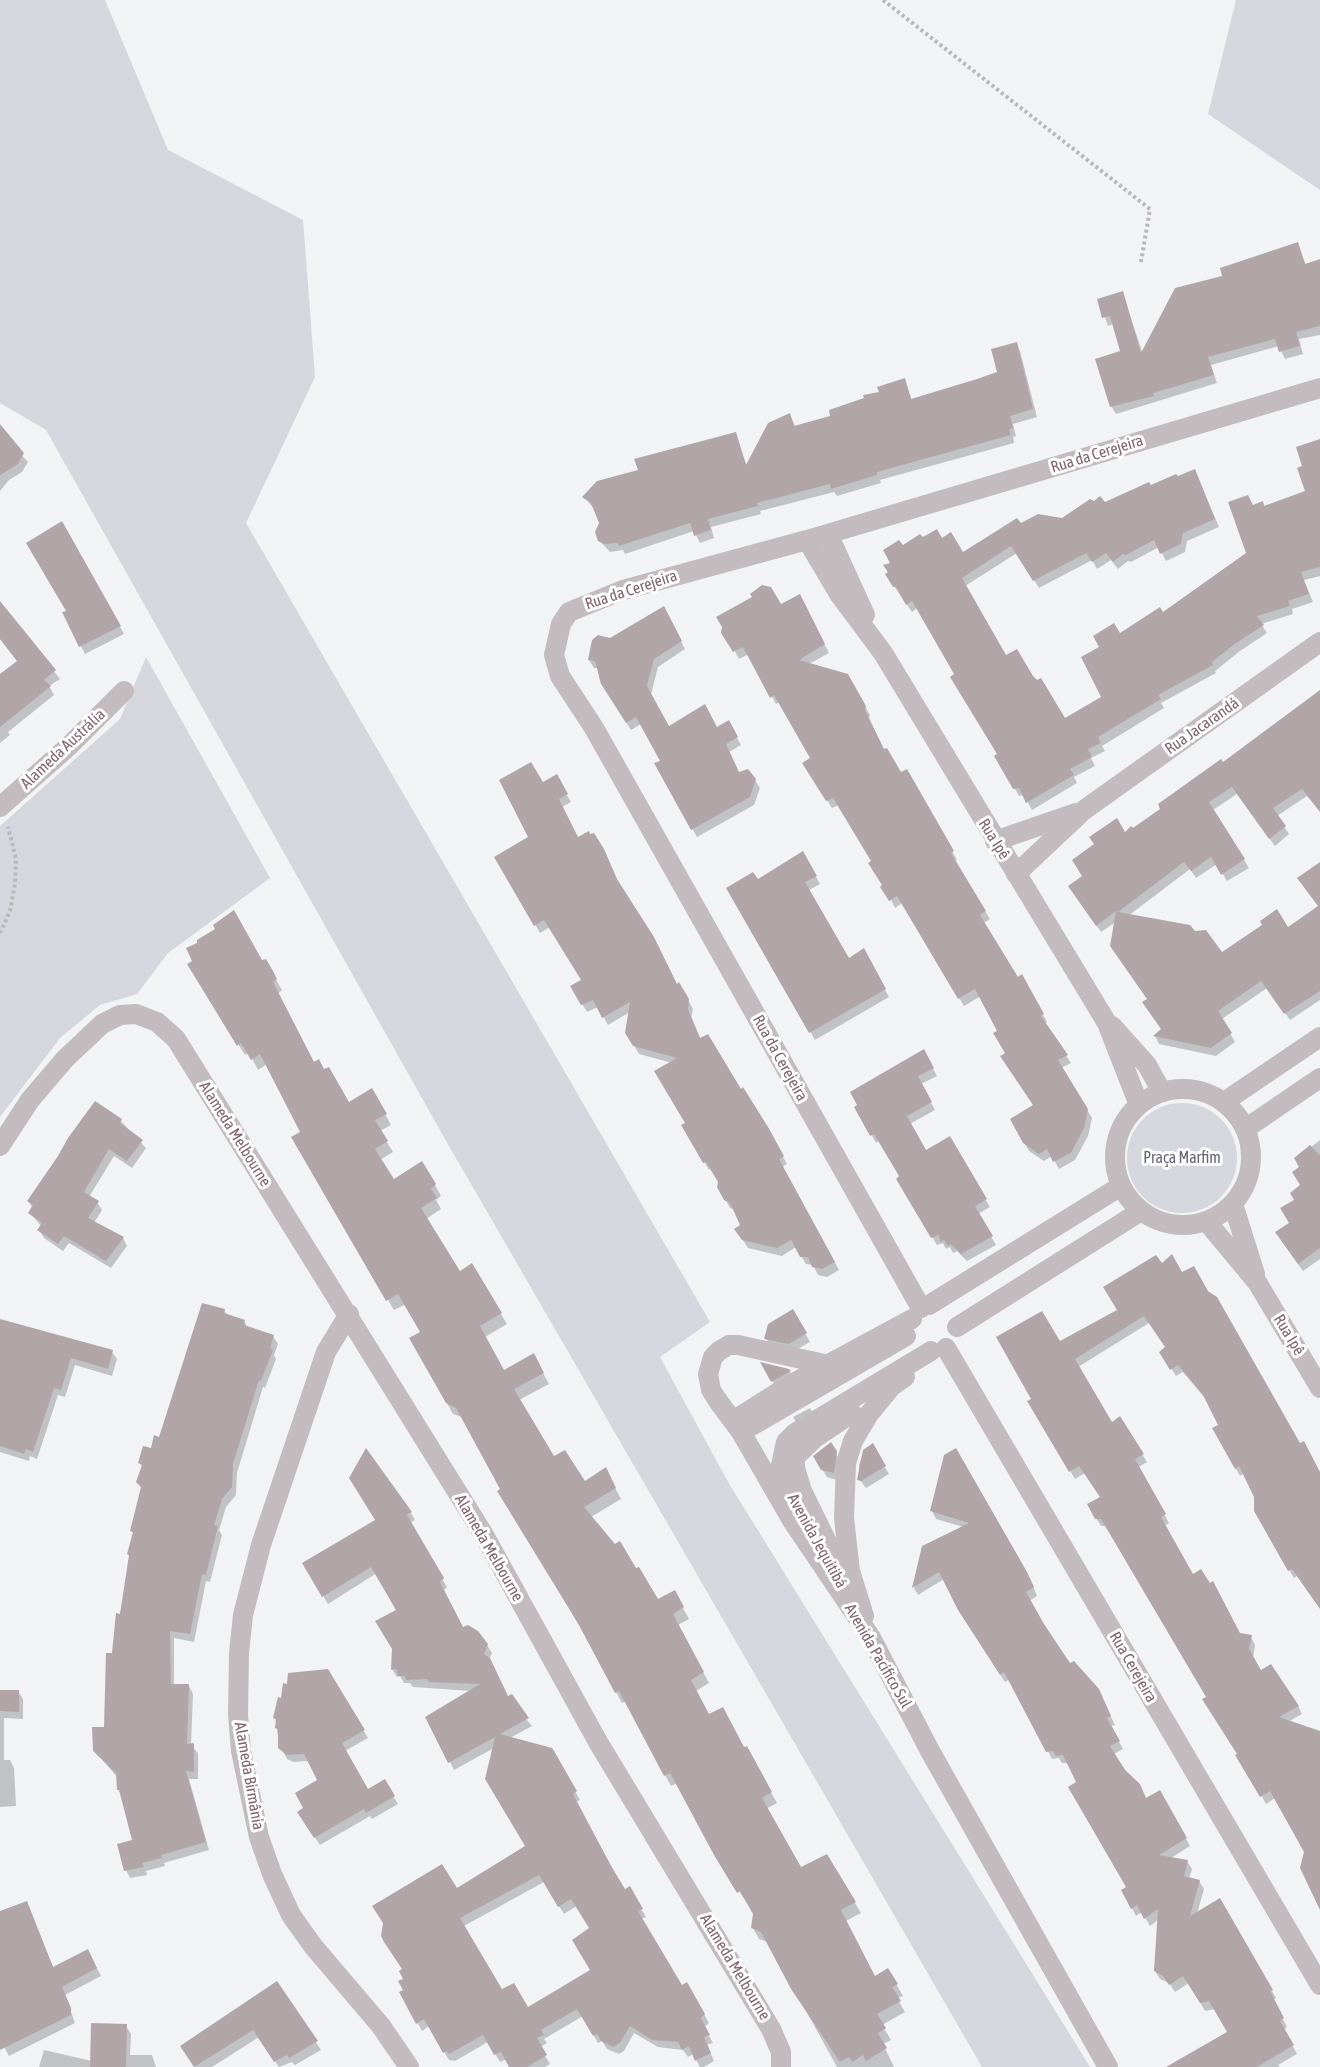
<!DOCTYPE html>
<html>
<head>
<meta charset="utf-8">
<style>
  body { margin:0 }
  canvas { display:block; background:#f1f3f5 }
</style>
</head>
<body>
<canvas width="1320" height="2067"></canvas>
<script>
const ctx = document.querySelector('canvas').getContext('2d');
ctx.lineJoin = 'round';
function paint(path, color) {
  ctx.fillStyle = color;
  ctx.fill(path, 'evenodd');
}
function toPath(rows) {
  const path = new Path2D();
  for (const r of rows) {
    if (r.length === 3) {
      path.moveTo(r[0] + r[2], r[1]);
      path.arc(r[0], r[1], r[2], 0, 2 * Math.PI);
      continue;
    }
    path.moveTo(r[0], r[1]);
    for (let i = 2; i < r.length; i += 2) path.lineTo(r[i], r[i + 1]);
  }
  return path;
}
function trace(path, color, width, dash) {
  ctx.strokeStyle = color;
  ctx.lineWidth = width;
  ctx.lineCap = dash ? 'butt' : 'round';
  ctx.setLineDash(dash || []);
  ctx.stroke(path);
}
function label(font, color, halo, rows, align = 'center') {
  ctx.font = font + ' "Asap Condensed",sans-serif';
  ctx.lineWidth = 6;
  ctx.setLineDash([]);
  ctx.textBaseline = 'middle';
  ctx.strokeStyle = halo;
  ctx.fillStyle = color;
  for (const [text, x, y, turn = 0] of rows) {
    ctx.save();
    ctx.translate(x, y);
    ctx.rotate((+turn || 0) * Math.PI / 180);
    ctx.textAlign = isNaN(turn) ? turn : align;
    if (halo) ctx.strokeText(text, 0, 0);
    ctx.fillText(text, 0, 0);
    ctx.restore();
  }
}
const green = toPath([
  [0,0,105,0,168,150,303,220,315,377,246,523,710,1322,660,1357,728,1482,1090,2067,982,2067,445,1139,46,430,0,403],
  [1236,0,1320,0,1320,190,1208,114],
  [146,657,270,878,168,953,137,994,100,1005,60,1038,0,1117,0,826,120,719],
  [1182,1158,55]
]);
const shadow = toPath([
  [1297,244,1306,265,1320,260,1320,335,1299,339,1303,354,1285,359,1279,346,1211,365,1217,383,1116,414,1111,406,1122,352,1113,324,1108,326,1099,300,1122,292,1143,354,1224,277],
  [1016,343,1020,351,1037,417,1013,424,1016,436,1013,437,1014,443,880,480,881,483,837,496,834,492,760,511,761,514,711,527,714,538,700,543,694,531,625,554,623,550,610,552,599,540,601,523,595,510,584,497,639,471,735,434,747,466,790,415,796,428,832,417,904,380,912,400,999,373],
  [0,432,28,462,22,472,9,480,0,491],
  [1320,443,1320,576,1304,580,1313,602,1292,609,1293,614,1261,624,1267,633,1240,651,1215,671,1216,673,1161,703,1164,708,1102,746,1105,751,1091,758,1095,766,1074,777,1077,783,1032,810,1024,795,1019,796,996,756,999,755,956,675,917,608,912,612,894,586,885,566,892,564,902,547,922,539,942,540,962,554,1021,525,1062,520,1195,471,1219,527,1187,541,1185,552,1166,561,1159,547,1131,562,1128,561,1118,569,1111,560,1097,569,1092,560,1039,588,1017,553,965,586,1005,657,1032,677,1064,720,1103,697,1119,635,1163,615,1248,554,1253,506,1262,502,1265,507,1307,492,1304,467],
  [61,523,124,634,85,654,64,613,68,612],
  [0,603,60,679,49,686,54,695,8,732,10,735,0,743,0,676,18,662,0,639],
  [803,603,829,653,809,664,847,675,870,715,869,719,884,751,901,774,907,771,957,860,954,861,990,919,984,923,1017,979,1022,976,1047,1022,1045,1024,1071,1063,1061,1068,1092,1118,1088,1136,1075,1160,1059,1169,1052,1156,1044,1161,1029,1151,1024,1142,1034,1106,981,996,964,1006,902,903,895,908,873,862,839,805,832,808,804,764,813,759,780,702,776,704,749,654,739,659,718,618],
  [663,608,685,649,658,667,651,695,668,728,717,728,728,722,741,745,729,752,739,773,755,780,760,788,754,805,697,837,656,764,662,761,641,724,631,730,607,692,598,668,594,668,589,660,610,640],
  [1320,697,1320,810,1307,796,1277,816,1289,834,1275,846,1237,794,1213,810,1249,868,1227,881,1217,864,1196,878,1190,869,1128,916,1195,932,1222,954,1288,929,1319,907,1320,864,1320,1000,1290,1020,1267,988,1222,1019,1235,1042,1216,1056,1159,1044,1155,1036,1162,1030,1116,922,1101,932,1075,894,1084,876,1125,835],
  [556,776,571,802,562,807,578,839,603,850,620,887,677,986,679,984,693,1009,691,1018,701,1040,767,1128,787,1164,782,1167,839,1270,827,1277,818,1275,813,1265,806,1264,796,1247,782,1256,748,1248,736,1229,742,1226,735,1210,730,1208,719,1187,719,1181,711,1169,709,1170,683,1126,687,1123,672,1063,639,1054,627,1033,630,1012,608,1025,598,1007,587,1012,572,987,583,980,550,927,540,933,496,857,530,837,542,784],
  [803,853,820,884,809,890,848,960,863,951,889,997,815,1040,728,889,758,881],
  [265,961,282,990,278,994,314,1064,349,1104,372,1090,391,1125,380,1131,393,1152,380,1160,394,1181,421,1163,435,1185,441,1196,436,1200,441,1209,426,1219,460,1273,472,1266,507,1324,485,1337,503,1372,533,1355,549,1384,519,1400,554,1458,584,1483,605,1469,621,1499,591,1517,657,1601,674,1592,689,1619,678,1625,709,1683,696,1691,709,1716,744,1749,746,1748,777,1803,766,1809,801,1869,826,1856,861,1913,846,1921,875,1978,888,1970,903,1996,897,1998,905,2012,882,2025,891,2040,883,2044,894,2067,837,2067,768,1942,759,1939,753,1928,755,1915,722,1866,677,1783,671,1786,626,1701,622,1703,616,1692,464,1418,453,1414,411,1339,422,1332,406,1304,394,1310,326,1195,302,1132,267,1064,258,1070,249,1053,245,1055,195,975],
  [924,1051,937,1076,921,1084,935,1110,910,1124,926,1152,949,1138,990,1207,978,1214,996,1245,967,1261,957,1251,953,1253,950,1247,946,1249,943,1243,937,1245,902,1187,901,1177,879,1141,876,1143,856,1107],
  [121,1121,146,1148,132,1168,114,1156,89,1197,97,1202,102,1210,94,1223,123,1238,127,1246,111,1268,69,1243,63,1251,44,1238,39,1230,41,1226,30,1213,33,1209,29,1202],
  [1320,1140,1320,1259,1303,1271,1281,1240,1291,1224,1302,1186,1301,1168,1296,1159],
  [1162,1265,1182,1274,1320,1474,1320,1608,1297,1576,1294,1578,1255,1511,1255,1497,1244,1473,1240,1476,1214,1429,1220,1425,1208,1402,1183,1372,1176,1376,1161,1352,1166,1348,1149,1323,1078,1367,1111,1424,1120,1419,1147,1462,1139,1467,1169,1523,1164,1526,1193,1576,1239,1635,1251,1637,1255,1645,1253,1659,1260,1672,1298,1706,1302,1714,1288,1722,1320,1736,1320,1893,1305,1851,1275,1798,1266,1804,1208,1697,1107,1526,1101,1526,1096,1518,1101,1498,1085,1473,1075,1479,1029,1402,1033,1399,1060,1343,1119,1311],
  [224,1310,228,1316,244,1321,248,1328,273,1336,278,1344,274,1355,276,1359,265,1388,263,1387,237,1473,236,1495,226,1507,219,1530,222,1535,210,1582,206,1581,194,1642,174,1638,174,1686,189,1686,193,1694,191,1745,198,1753,198,1779,189,1779,209,1850,164,1863,165,1866,146,1871,147,1875,130,1878,126,1870,134,1841,123,1798,118,1789,117,1777,95,1751,105,1728,113,1655,130,1558,128,1554,134,1535,132,1531,142,1489,138,1482,143,1468,140,1463,160,1438],
  [793,1311,810,1342,794,1351,771,1346,766,1338],
  [0,1321,112,1352,117,1359,112,1376,75,1365,65,1397,58,1395,37,1459,30,1456,29,1461,0,1452],
  [763,1365,790,1372,794,1379,777,1389],
  [810,1408,815,1417,799,1427,793,1417],
  [831,1444,839,1460,837,1480,827,1477,815,1457],
  [872,1446,889,1474,866,1488,859,1479,859,1465,864,1451],
  [946,1456,1031,1581,1037,1596,1029,1601,1069,1665,1102,1699,1115,1725,1110,1726,1123,1749,1114,1754,1146,1800,1159,1792,1190,1846,1171,1858,1187,1861,1192,1869,1189,1879,1199,1881,1204,1889,1197,1914,1220,1900,1276,1998,1273,2000,1287,2027,1284,2030,1297,2054,1278,2065,1280,2067,1195,2067,1229,2033,1215,2009,1205,2011,1189,1983,1175,1992,1169,1983,1160,1979,1155,1971,1158,1920,1150,1926,1142,1912,1136,1916,1123,1891,1128,1888,1068,1763,1062,1763,1059,1758,1052,1759,1010,1679,1005,1682,965,1619,944,1579,918,1595,914,1588,923,1547,963,1527,936,1519,932,1511],
  [411,1513,415,1520,410,1523,447,1587,443,1591,463,1628,487,1645,492,1653,489,1659,508,1698,532,1726,510,1738,553,1752,580,1800,576,1802,625,1891,629,1888,646,1917,641,1919,681,1987,687,1984,709,2023,704,2027,713,2043,707,2045,714,2061,704,2067,700,2067,693,2054,688,2057,683,2050,658,2047,634,2033,624,2051,619,2054,607,2049,602,2041,598,2043,583,2016,544,2039,547,2043,540,2047,550,2064,545,2067,511,2067,507,2059,500,2062,488,2042,455,2061,449,2060,429,2026,422,2031,401,1992,405,1990,405,1979,457,1890,527,1847,494,1748,454,1770,427,1717,471,1691,413,1687,410,1683,404,1683,400,1676,397,1677,392,1669,398,1610,377,1573,328,1604,304,1564],
  [544,1882,564,1914,577,1906,591,1929,592,1971,527,2010,502,1991,464,1926],
  [327,1670,368,1738,345,1751,367,1791,384,1781,398,1804,372,1819,370,1816,320,1845,303,1820,305,1809,319,1781,309,1761,293,1762,287,1759,279,1744,275,1717,282,1700],
  [0,1691,18,1691,23,1699,23,1719,4,1718,4,1760,10,1760,14,1768,16,1806,0,1807],
  [26,1903,54,1969,92,1959,101,1976,65,1995,75,2023,9,2056,0,2039,0,1913],
  [277,1983,321,2050,295,2065,292,2062,279,2067,259,2037,212,2067,195,2067,186,2054],
  [126,2026,131,2034,130,2055,152,2055,156,2067,39,2067,44,2050,92,2061]
]);
const building = toPath([
  [1298,242,1305,264,1320,259,1320,326,1296,332,1300,346,1279,352,1275,339,1208,357,1214,375,1153,393,1154,396,1110,407,1095,359,1120,351,1110,316,1102,318,1097,299,1123,291,1141,353,1175,288,1222,276,1220,268],
  [1017,342,1033,409,1010,416,1013,428,1009,429,1011,435,877,472,877,475,831,489,830,484,757,503,758,506,708,519,711,530,694,536,690,523,619,546,618,543,604,544,598,541,595,532,599,523,591,503,582,497,597,481,638,470,634,459,736,432,746,465,768,423,790,413,794,426,830,416,829,410,864,398,863,395,879,392,877,387,905,378,911,399,977,379,997,372,991,349],
  [0,424,24,453,18,464,0,475],
  [1320,439,1320,567,1301,572,1309,594,1288,601,1290,606,1257,616,1264,625,1236,643,1212,662,1213,665,1158,695,1161,699,1098,737,1101,743,1088,749,1092,757,1070,769,1074,775,1026,803,1019,788,1013,789,994,756,997,754,950,677,954,674,912,601,906,605,896,587,893,587,885,574,888,572,883,565,890,563,883,550,899,540,903,545,920,534,923,537,937,529,942,538,951,532,963,552,1017,518,1021,523,1038,514,1062,518,1090,499,1094,501,1100,496,1105,502,1149,482,1151,485,1176,474,1178,476,1195,469,1215,519,1183,533,1181,544,1160,554,1154,540,1126,555,1123,554,1113,562,1106,553,1092,562,1086,553,1033,581,1011,546,962,578,1006,655,1017,649,1033,676,1037,680,1041,678,1065,718,1101,697,1081,657,1099,647,1093,636,1114,623,1120,633,1160,607,1163,612,1246,553,1228,502,1248,495,1253,505,1263,501,1264,506,1305,491,1297,468,1302,466,1296,447],
  [62,521,121,626,79,647,62,612,66,611,26,543],
  [762,585,771,587,781,604,800,594,825,644,799,660,848,674,866,706,865,710,884,749,887,748,901,772,907,769,954,851,951,853,986,911,980,915,1018,977,1022,974,1044,1014,1041,1016,1068,1055,1058,1060,1088,1109,1084,1128,1071,1153,1053,1162,1047,1149,1039,1154,1023,1143,1010,1119,1033,1105,1000,1056,1005,1053,993,1033,997,1031,975,989,958,999,897,896,889,901,880,887,882,885,868,863,871,861,833,798,826,801,802,763,810,758,774,695,770,698,743,647,733,652,721,633,722,627,716,617,752,597,750,594],
  [0,601,56,670,44,680,51,686,0,727,0,674,17,661,0,639],
  [664,606,682,641,654,659,647,686,669,726,705,704,717,727,729,720,738,737,726,744,739,772,748,769,756,779,750,797,691,830,654,763,660,761,636,717,626,723,601,684,595,661,588,660,592,640,598,635,610,638],
  [1320,690,1320,812,1302,789,1273,808,1286,826,1269,839,1232,787,1209,802,1245,859,1221,875,1211,857,1191,871,1184,862,1118,912,1190,925,1195,931,1206,930,1222,952,1262,925,1260,921,1277,909,1288,927,1318,906,1297,878,1320,862,1320,991,1284,1014,1261,981,1218,1011,1232,1033,1211,1048,1153,1036,1161,1029,1142,1002,1147,999,1110,946,1116,911,1096,926,1068,886,1082,876,1072,860,1094,844,1089,837,1117,818,1125,832,1131,826,1133,828,1160,809,1158,804,1221,759,1223,762],
  [531,762,543,782,557,774,568,794,559,799,578,837,589,831,590,834,594,833,604,849,617,879,654,937,677,984,679,982,689,999,688,1009,700,1038,708,1034,741,1089,743,1087,768,1127,784,1156,779,1159,835,1262,822,1269,812,1267,808,1257,800,1257,791,1240,777,1248,742,1240,734,1229,740,1225,730,1203,724,1200,717,1187,718,1182,706,1162,703,1163,681,1125,685,1123,654,1071,677,1058,633,1046,625,1033,630,1002,602,1018,593,1000,581,1005,570,986,581,980,544,920,534,926,494,857,528,837,499,780],
  [803,851,817,876,805,882,849,958,864,948,886,989,809,1033,726,888,753,872,758,879],
  [234,910,262,960,266,959,273,971,277,979,273,982,314,1062,319,1059,324,1069,329,1067,349,1102,372,1088,387,1114,375,1120,388,1141,375,1149,394,1179,422,1161,436,1184,431,1189,437,1198,421,1208,460,1271,472,1263,502,1313,480,1326,504,1370,534,1353,544,1373,514,1389,554,1456,565,1450,585,1481,606,1467,616,1488,584,1507,615,1544,620,1541,636,1568,639,1567,658,1599,675,1590,684,1607,673,1614,704,1672,691,1680,709,1714,723,1707,744,1747,747,1746,772,1792,762,1798,801,1867,827,1854,856,1902,841,1910,875,1976,888,1968,898,1984,892,1987,901,2001,877,2014,886,2028,878,2033,887,2048,866,2061,863,2055,852,2062,849,2057,840,2062,791,1989,761,1932,751,1928,753,1914,740,1891,737,1893,714,1855,670,1773,664,1776,619,1691,615,1693,579,1625,497,1491,500,1489,456,1408,446,1403,409,1338,420,1332,398,1294,386,1301,291,1137,300,1132,260,1054,251,1060,241,1043,237,1046,187,964,192,961,186,948,197,943,197,940,215,929,213,925],
  [924,1049,934,1068,918,1076,932,1102,907,1116,926,1150,950,1136,987,1199,975,1206,993,1236,961,1254,951,1244,948,1246,944,1240,941,1242,938,1235,931,1238,896,1179,899,1176,874,1134,870,1136,854,1107,857,1105,850,1092],
  [95,1101,122,1119,120,1123,143,1140,127,1161,109,1149,84,1192,99,1201,88,1218,124,1237,106,1261,64,1236,58,1244,37,1230,42,1223,28,1213,33,1205,27,1201,58,1156,68,1138],
  [1310,1145,1320,1155,1320,1248,1298,1264,1275,1232,1289,1223,1280,1208,1294,1200,1290,1193,1300,1185,1292,1172,1299,1167,1294,1158],
  [1172,1254,1182,1272,1194,1266,1208,1291,1217,1297,1300,1443,1304,1441,1320,1472,1320,1609,1292,1569,1288,1571,1254,1511,1254,1497,1239,1466,1235,1469,1212,1428,1218,1425,1203,1395,1178,1365,1170,1370,1159,1352,1165,1347,1144,1316,1075,1359,1112,1422,1120,1416,1144,1454,1135,1459,1166,1514,1161,1517,1193,1574,1201,1569,1210,1583,1213,1581,1240,1633,1252,1635,1249,1649,1261,1670,1271,1664,1299,1706,1279,1717,1320,1731,1320,1910,1300,1868,1304,1852,1270,1791,1260,1797,1235,1755,1237,1754,1202,1699,1206,1697,1101,1519,1095,1519,1087,1504,1100,1497,1079,1466,1069,1472,1027,1401,1031,1399,996,1337,1042,1311,1060,1341,1117,1310,1103,1287,1156,1255,1162,1263],
  [202,1303,225,1309,224,1313,245,1320,244,1325,274,1335,270,1348,273,1350,261,1381,259,1380,233,1464,232,1487,222,1499,214,1525,218,1526,206,1575,202,1574,190,1634,170,1631,171,1684,189,1684,187,1744,194,1743,194,1772,186,1771,206,1842,161,1855,162,1858,142,1863,144,1867,124,1871,117,1844,132,1840,119,1790,117,1790,116,1773,93,1751,92,1727,104,1727,106,1653,112,1653,116,1613,120,1614,129,1555,127,1554,133,1532,130,1531,141,1487,136,1482,142,1465,138,1463,143,1446,151,1448,154,1435,159,1437],
  [793,1309,807,1333,789,1344,764,1339,768,1324],
  [0,1319,113,1350,108,1369,71,1358,61,1390,54,1388,33,1452,26,1449,24,1454,0,1446],
  [760,1362,789,1369,791,1371,771,1382],
  [831,1442,837,1451,834,1473,821,1470,813,1456],
  [873,1443,886,1466,861,1481,857,1480,863,1450],
  [366,1448,412,1512,407,1515,444,1578,440,1582,463,1627,468,1625,478,1631,488,1644,484,1654,490,1658,508,1696,512,1694,529,1718,500,1734,552,1748,554,1751,577,1791,573,1794,611,1866,625,1889,630,1886,643,1909,638,1911,682,1985,687,1982,705,2014,701,2018,710,2035,704,2037,711,2053,695,2061,689,2046,682,2050,678,2042,652,2040,630,2026,620,2043,613,2047,601,2041,597,2034,593,2036,577,2009,541,2030,544,2035,537,2038,547,2055,527,2067,509,2067,501,2052,494,2055,483,2035,449,2054,447,2051,443,2053,424,2019,416,2024,399,1992,403,1990,398,1981,403,1979,399,1971,402,1969,384,1942,381,1936,383,1923,372,1906,442,1864,457,1888,525,1846,485,1779,495,1737,448,1763,425,1717,480,1684,429,1682,427,1679,406,1680,405,1676,398,1676,396,1669,391,1670,392,1649,375,1621,396,1610,371,1567,322,1597,302,1563,375,1520,349,1478],
  [539,1875,558,1907,571,1899,589,1928,572,1940,590,1970,528,2007,514,1983,502,1989,460,1918],
  [956,1448,1027,1572,1034,1587,1026,1592,1044,1624,1070,1663,1074,1661,1099,1689,1111,1716,1107,1718,1120,1741,1110,1746,1125,1770,1140,1784,1146,1798,1160,1790,1187,1838,1159,1855,1188,1860,1184,1876,1200,1880,1190,1916,1220,1898,1273,1990,1270,1991,1284,2018,1280,2021,1294,2045,1257,2067,1166,2067,1227,2032,1209,2001,1200,2003,1183,1976,1169,1985,1163,1976,1154,1971,1158,1909,1144,1919,1137,1905,1131,1909,1121,1890,1126,1887,1068,1787,1076,1782,1063,1755,1056,1756,1053,1751,1046,1752,1004,1672,1000,1675,958,1610,939,1572,912,1588,922,1546,969,1523,930,1511,944,1455],
  [328,1669,365,1730,342,1743,368,1789,385,1779,395,1796,366,1813,364,1809,314,1838,297,1812,303,1808,295,1793,317,1780,304,1754,287,1755,278,1748,278,1729,275,1728,276,1719,273,1718,278,1697,281,1698,283,1683,287,1684,288,1673],
  [0,1690,19,1690,19,1712,0,1711],
  [27,1901,53,1967,88,1949,97,1968,62,1987,71,2008,71,2015,0,2050,0,1911],
  [277,1981,318,2041,289,2058,287,2055,274,2062,253,2030,194,2067,180,2046],
  [91,2023,127,2024,126,2067,90,2067]
]);
const path = toPath([
  [883,0,1150,209,1141,262],
  [0,933,10,911,15,884,16,859,8,827]
]);
const street = toPath([
  [828,534,865,615],
  [807,540,839,594,883,653,1107,1023,1139,1105],
  [0,807,69,746,124,691],
  [995,841,1076,813],
  [1016,874,1084,810,1320,642],
  [1112,1026,1147,1065,1162,1092],
  [1183,1157,68],
  [1224,1102,1320,1037],
  [1245,1129,1320,1078],
  [0,1146,30,1100,65,1059,102,1024,120,1015,136,1014,157,1022,176,1039,484,1535,598,1742,771,2029,781,2052,781,2067],
  [1233,1204,1255,1274],
  [1207,1222,1257,1282,1320,1388],
  [929,1305,1121,1186],
  [921,1308,594,728,560,676,554,655,561,624,569,612,623,590,807,540,1320,388],
  [349,1314,326,1352,261,1545,243,1615,239,1653,238,1715,241,1751,259,1837,272,1874,291,1915,313,1946,381,2026,409,2067],
  [957,1327,1141,1211],
  [946,1348,1320,1985],
  [829,1365,738,1345,729,1345,719,1351,713,1357,708,1374,711,1390,718,1401,741,1432,793,1522,870,1636,930,1751,1108,2067],
  [733,1421,788,1386,912,1319],
  [741,1432,906,1336],
  [794,1500,783,1480,781,1465,786,1442,795,1433,931,1351],
  [846,1581,802,1491,795,1468,795,1457,815,1438,852,1413],
  [864,1616,850,1571,844,1518,846,1463,853,1441,869,1414,892,1386,905,1377]
]);
const streetNames = [
  ["Rua da Cerejeira",1097,454,-17],
  ["Rua da Cerejeira",631,590,-18],
  ["Rua Jacarandá",1202,726,-35],
  ["Alameda Austrália",63,749,-43],
  ["Rua Ipê",994,839,58],
  ["Rua da Cerejeira",780,1058,61],
  ["Alameda Melbourne",235,1134,58],
  ["Rua Ipê",1289,1335,59],
  ["Avenida Jequitibá",817,1541,61],
  ["Alameda Melbourne",489,1548,60],
  ["Avenida Pacífico Sul",878,1656,60],
  ["Rua Cerejeira",1133,1667,60],
  ["Alameda Birmânia",249,1776,80],
  ["Alameda Melbourne",735,1967,59]
];
const parkNames = [
  ["Praça Marfim",1182,1158]
];
paint(green, '#d5d6de');
paint(shadow, '#0003');
paint(building, '#b2a5a8');
trace(path, '#bbb6b7', 4, [3, 3]);
trace(street, '#c3bbbd', 20);
label('16px', '#81656c', '#fff', streetNames);
label('16px', '#666378', '#fff', parkNames);
</script>
</body>
</html>
